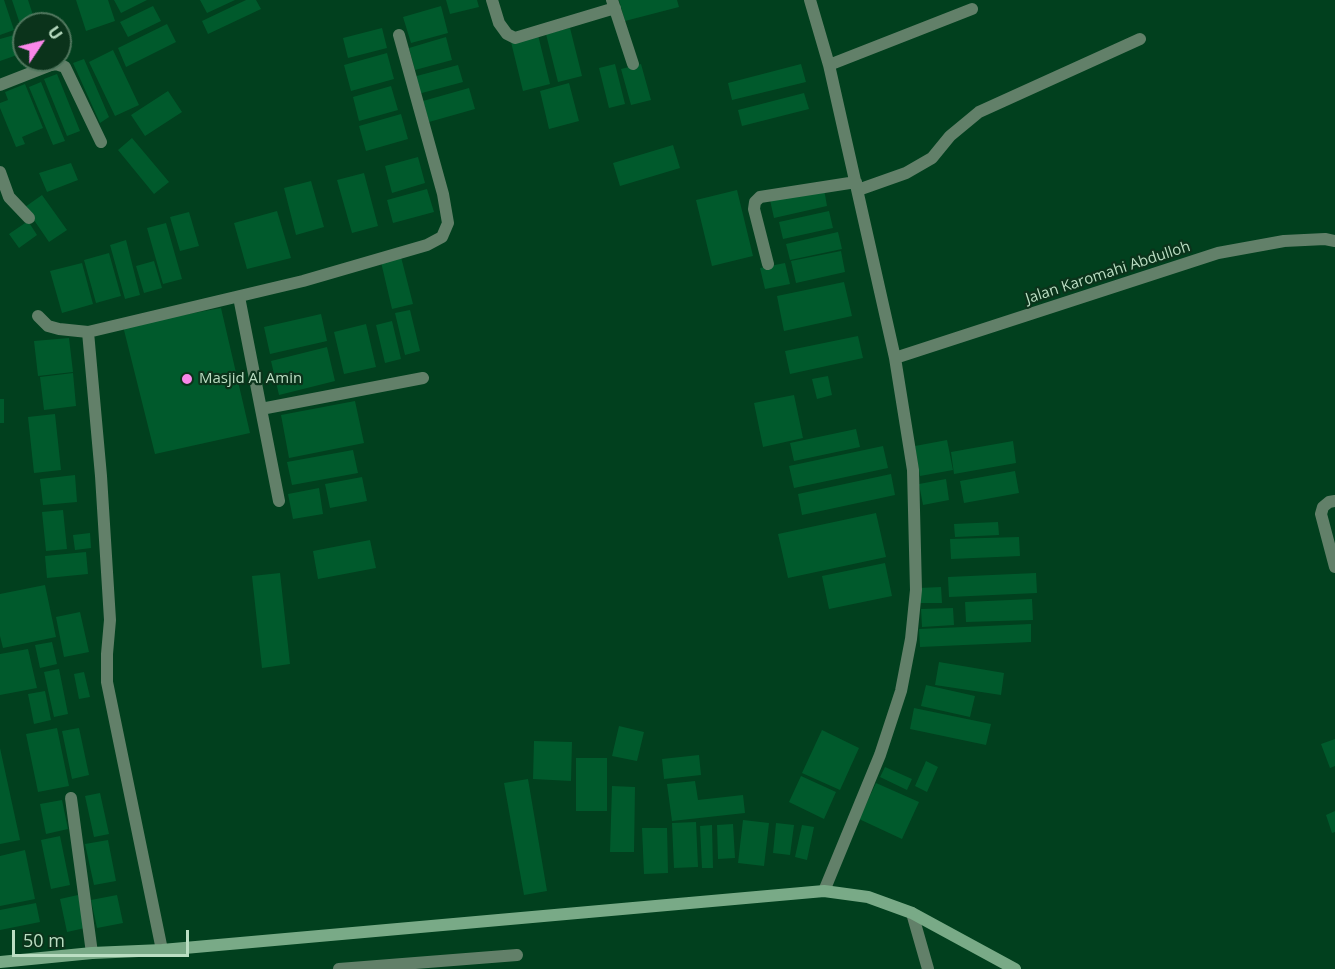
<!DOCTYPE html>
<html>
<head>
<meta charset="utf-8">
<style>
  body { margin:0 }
  #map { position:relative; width:1335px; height:969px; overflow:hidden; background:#01401e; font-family:"Open Sans",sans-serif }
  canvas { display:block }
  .north { position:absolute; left:12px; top:12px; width:60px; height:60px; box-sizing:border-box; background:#0b331b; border:2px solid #51775e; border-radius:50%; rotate:55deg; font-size:16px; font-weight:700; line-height:24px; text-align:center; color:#bbdec3 }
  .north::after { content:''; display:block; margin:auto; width:21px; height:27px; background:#f987e9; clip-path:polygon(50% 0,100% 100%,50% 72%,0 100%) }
  .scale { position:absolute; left:12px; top:930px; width:177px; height:27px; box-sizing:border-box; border:3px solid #bbdec3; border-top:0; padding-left:8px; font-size:18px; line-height:21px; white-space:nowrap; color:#bbdec3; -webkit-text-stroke:4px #0b331b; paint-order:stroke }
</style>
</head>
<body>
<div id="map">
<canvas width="1335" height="969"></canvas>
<div class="north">U</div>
<div class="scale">50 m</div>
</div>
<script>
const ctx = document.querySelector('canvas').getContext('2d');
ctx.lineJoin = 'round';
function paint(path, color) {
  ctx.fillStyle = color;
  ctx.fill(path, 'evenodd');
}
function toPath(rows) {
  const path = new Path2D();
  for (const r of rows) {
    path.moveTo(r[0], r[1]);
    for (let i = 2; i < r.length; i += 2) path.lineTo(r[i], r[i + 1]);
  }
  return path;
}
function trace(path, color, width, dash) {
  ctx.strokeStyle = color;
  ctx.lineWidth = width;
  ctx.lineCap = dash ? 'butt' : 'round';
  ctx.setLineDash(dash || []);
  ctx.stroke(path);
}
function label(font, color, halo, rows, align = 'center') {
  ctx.font = font + ' "Open Sans",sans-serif';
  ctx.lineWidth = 4.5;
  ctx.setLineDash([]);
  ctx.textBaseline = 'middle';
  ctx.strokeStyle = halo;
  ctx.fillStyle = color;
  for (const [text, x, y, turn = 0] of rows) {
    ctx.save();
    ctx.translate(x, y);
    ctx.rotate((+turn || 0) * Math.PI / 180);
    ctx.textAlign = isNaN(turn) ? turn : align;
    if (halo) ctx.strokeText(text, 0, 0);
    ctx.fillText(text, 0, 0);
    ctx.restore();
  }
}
const building = toPath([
  [0,0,4,0,14,30,0,35],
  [12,0,28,0,36,24,24,24,24,36],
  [76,0,108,0,115,21,86,31],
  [114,0,147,0,121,13],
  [200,0,235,0,207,13],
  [246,0,256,0,261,9,208,34,202,21],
  [446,0,477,0,479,7,450,14],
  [619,0,677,0,679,7,625,21],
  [153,6,161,21,128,37,120,22],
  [441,6,448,33,411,43,403,17],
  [167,24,176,42,126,67,118,48],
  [382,28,387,48,348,58,343,38],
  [570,28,582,76,558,82,546,34],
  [14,35,20,54,0,61,0,39],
  [538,35,550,84,523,91,511,42],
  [446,37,452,60,415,70,409,48],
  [113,50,139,105,115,116,89,62],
  [387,53,394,79,351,91,344,65],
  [84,59,109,117,100,123,73,63],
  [615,64,625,104,609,108,599,68],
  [641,64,651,100,631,105,621,69],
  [801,64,806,82,732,100,728,83],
  [458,65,463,82,418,94,413,77],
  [57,74,80,131,67,136,44,79],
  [41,82,65,141,53,145,29,87],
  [569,83,579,121,549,129,540,91],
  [25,84,43,128,22,137,25,144,16,147,0,108,0,103,8,100,5,92],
  [391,86,398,110,359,121,353,97],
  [469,88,475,109,429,122,423,101],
  [168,91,182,112,145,136,131,115],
  [804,93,809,109,742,126,738,110],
  [401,114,408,139,366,151,359,126],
  [132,138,169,182,154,194,118,150],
  [673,145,680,168,620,186,613,163],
  [418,157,425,183,392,193,385,166],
  [71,163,78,180,47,192,39,173],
  [364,173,378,226,352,233,337,180],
  [311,181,324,227,296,235,284,188],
  [427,189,434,212,393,223,387,200],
  [824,189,827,206,774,218,770,200],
  [737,190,753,256,712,266,696,200],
  [42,195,67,230,49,242,25,207],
  [277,211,291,258,247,269,234,223],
  [829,211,833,228,783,239,779,222],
  [189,212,199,246,180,251,170,217],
  [28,221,37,235,19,248,9,234],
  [166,223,182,279,163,284,147,228],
  [838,232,842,249,790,260,786,244],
  [126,240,140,295,125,299,110,245],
  [841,251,845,272,796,283,791,261],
  [109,253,121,296,96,303,84,260],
  [401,257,413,304,392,309,381,262],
  [154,261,162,288,144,293,136,266],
  [82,263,93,304,62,313,50,271],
  [785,263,790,284,765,289,760,268],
  [844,282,852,316,784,331,777,296],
  [221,308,250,433,155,454,123,326],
  [410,310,420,351,405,355,395,313],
  [321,314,327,341,270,354,264,327],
  [392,321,401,359,385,363,376,325],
  [366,324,376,367,344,374,334,332],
  [858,336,863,358,790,374,785,351],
  [69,338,73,372,38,376,34,341],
  [327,347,335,381,279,395,271,361],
  [73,373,76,406,44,410,40,377],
  [828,376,832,395,817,399,812,379],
  [794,395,803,438,763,447,754,403],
  [0,399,4,399,4,423,0,423],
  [355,401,364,443,289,458,281,415],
  [55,414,61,470,34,473,28,417],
  [856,429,860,447,794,461,790,443],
  [947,440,953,470,920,476,915,446],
  [1013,441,1016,463,954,474,951,452],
  [883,446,888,468,794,488,789,466],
  [353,450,358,473,292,485,287,462],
  [1015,471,1019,493,964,503,960,481],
  [891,474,895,495,802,515,798,494],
  [75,475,77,502,43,505,40,479],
  [362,477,367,501,330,508,325,484],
  [946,479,949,500,923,505,919,484],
  [319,488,323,514,293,519,288,494],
  [63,510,67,549,46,551,42,512],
  [876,513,886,557,788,578,778,534],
  [998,522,999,535,955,537,954,524],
  [90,533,91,548,75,550,73,535],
  [1019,537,1020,556,951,559,950,539],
  [370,540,376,568,318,579,313,551],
  [86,552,88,574,47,578,45,556],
  [885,563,892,596,829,609,822,576],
  [280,573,290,664,262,668,252,576],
  [1036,573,1037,593,949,597,948,577],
  [45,585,56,637,3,648,0,636,0,594],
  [941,587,942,603,920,603,919,588],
  [1032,599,1033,620,966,622,965,602],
  [953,608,954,625,922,627,921,609],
  [80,612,89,652,64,657,56,617],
  [1031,624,1031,642,920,647,919,629],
  [52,642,57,664,40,668,35,645],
  [28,649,37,688,0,695,0,654],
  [939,662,1004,673,1001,695,935,685],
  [59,669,68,714,54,717,44,672],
  [84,672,90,697,79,699,74,674],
  [926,685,975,696,970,717,921,706],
  [45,691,51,720,34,724,28,694],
  [914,708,991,724,986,745,910,729],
  [619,726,644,732,637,761,612,756],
  [57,728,69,786,38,792,26,734],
  [79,728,89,775,72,779,62,731],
  [822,730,859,748,840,790,802,773],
  [1335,739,1335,766,1330,768,1321,744],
  [534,741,572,742,571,781,533,779],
  [0,748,20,840,0,844],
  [699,755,701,775,664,779,662,759],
  [576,758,607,758,607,811,576,811],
  [926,761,938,767,927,792,915,786],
  [885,767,912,779,907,790,880,777],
  [801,776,836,792,824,819,789,802],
  [528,779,547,891,524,895,504,783],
  [695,781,698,800,743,795,745,813,672,821,667,784],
  [876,783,919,802,902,839,859,819],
  [612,786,635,787,634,852,610,852],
  [100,793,109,834,94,837,85,796],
  [62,800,68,829,46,834,40,804],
  [1335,811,1335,832,1332,833,1326,815],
  [743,820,769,823,764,866,738,863],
  [696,822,698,867,674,868,672,823],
  [776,823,794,825,790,855,773,853],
  [733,824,735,858,718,859,717,825],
  [712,825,713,868,702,868,700,826],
  [802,825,814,827,807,860,795,857],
  [642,828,667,828,668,873,644,874],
  [60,836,70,885,51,889,41,840],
  [108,840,116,881,94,885,85,844],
  [25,850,35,899,0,906,0,856],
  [78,895,85,928,67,932,60,899],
  [117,895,123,923,97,928,91,900],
  [36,903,40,922,0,930,0,910]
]);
const lane = toPath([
  [71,798,92,953]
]);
const street = toPath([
  [492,0,499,23,507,34,515,38,615,8],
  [612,0,633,64],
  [810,0,829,65,895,358,913,470,916,590,911,639,901,691,880,755,824,891],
  [829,65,972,9],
  [0,85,51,65,56,64,65,67,101,142],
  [0,172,9,197,29,218],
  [858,190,906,173,932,158,950,136,979,112,1140,39],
  [768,264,754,209,755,202,760,197,856,182],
  [239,297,279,501],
  [38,316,48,326,59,329,88,332],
  [895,358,1218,253,1284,241,1325,239,1335,241],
  [261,409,423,378],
  [1335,501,1329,502,1323,507,1321,514,1335,567],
  [912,913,928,969],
  [162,950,107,682,107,654,110,620,101,476,88,332,303,281,427,245,442,237,448,223,443,194,399,35],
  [339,969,517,955]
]);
const secondary = toPath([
  [0,962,92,953,162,950,824,891,868,897,912,913,1015,969]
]);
const markers = [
  [187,379,6,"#f987e9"]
];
const streetNames = [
  ["Jalan Karomahi Abdulloh",1108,273,-18]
];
const poiNames = [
  ["Masjid Al Amin",199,379]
];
paint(building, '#005a2c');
trace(lane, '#628069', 12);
trace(street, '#628069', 12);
trace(secondary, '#79aa87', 12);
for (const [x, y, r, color] of markers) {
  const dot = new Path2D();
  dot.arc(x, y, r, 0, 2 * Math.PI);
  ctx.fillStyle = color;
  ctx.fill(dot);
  trace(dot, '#0b331b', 2);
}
label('15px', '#bbdec3', '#0b331b', streetNames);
label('15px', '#bbdec3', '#0b331b', poiNames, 'left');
</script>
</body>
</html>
